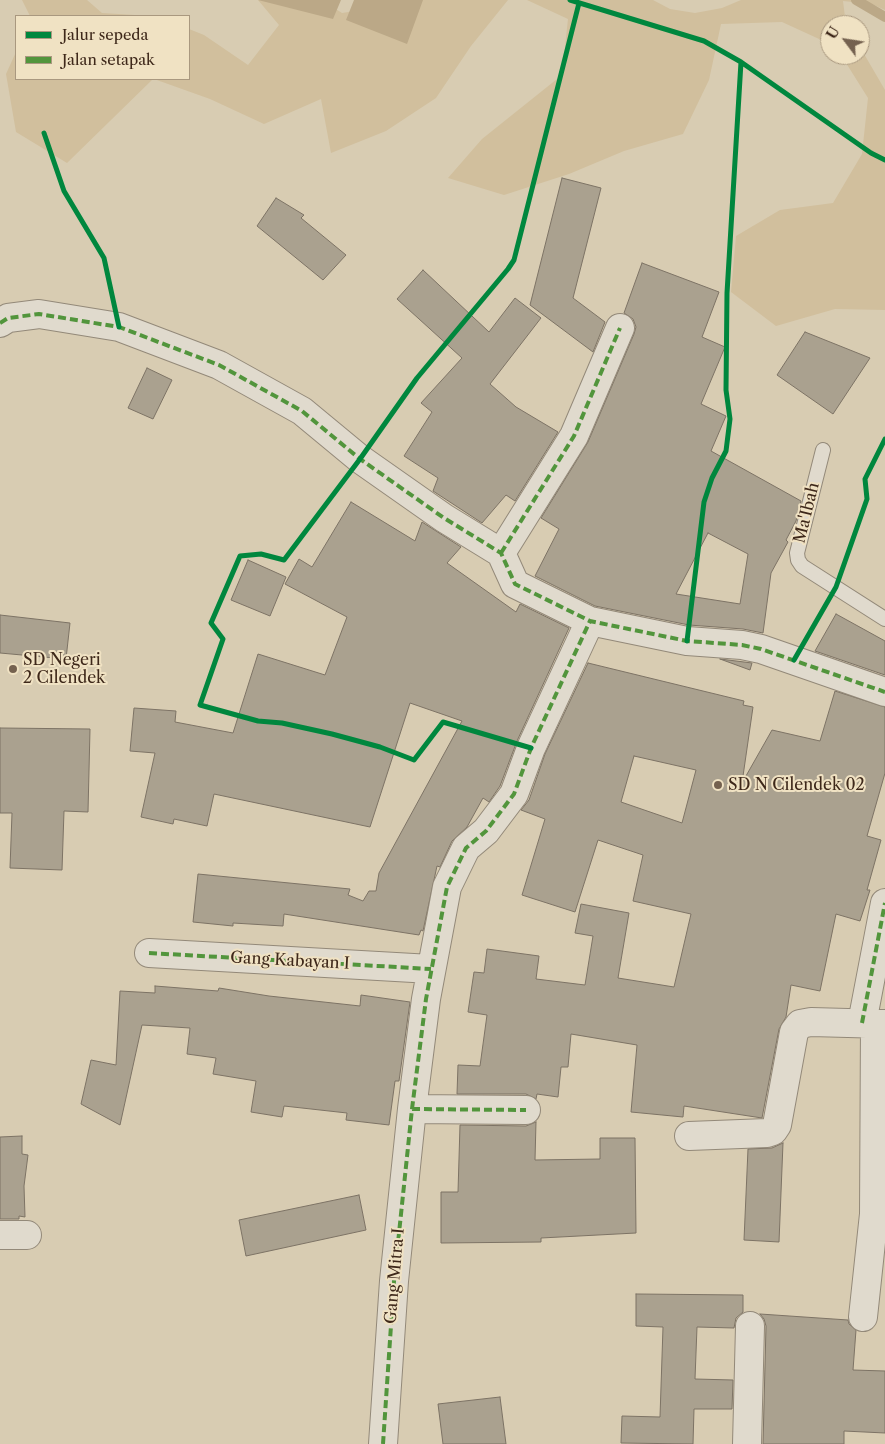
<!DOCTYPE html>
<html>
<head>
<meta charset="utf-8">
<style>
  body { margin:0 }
  #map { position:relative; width:885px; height:1444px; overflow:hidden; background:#d8ccb2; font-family:"Libre Caslon Text",serif }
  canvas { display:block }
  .legend { position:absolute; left:15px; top:15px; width:175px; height:65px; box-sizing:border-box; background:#f0e2c3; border:1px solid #a9987f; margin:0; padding:6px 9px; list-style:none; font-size:15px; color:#3e281a }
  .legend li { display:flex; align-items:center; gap:10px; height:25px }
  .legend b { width:25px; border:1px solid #a9987f }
  .north { position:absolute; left:820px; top:15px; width:50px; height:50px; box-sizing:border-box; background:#f0e2c3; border:1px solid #a9987f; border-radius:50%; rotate:301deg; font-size:14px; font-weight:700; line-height:20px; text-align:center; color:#3e281a }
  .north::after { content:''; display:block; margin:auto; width:18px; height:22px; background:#74614f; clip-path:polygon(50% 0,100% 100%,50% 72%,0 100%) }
</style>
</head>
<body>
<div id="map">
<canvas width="885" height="1444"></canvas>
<ul class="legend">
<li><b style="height:6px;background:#00873e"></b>Jalur sepeda</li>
<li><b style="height:6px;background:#52953c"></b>Jalan setapak</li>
</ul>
<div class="north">U</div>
</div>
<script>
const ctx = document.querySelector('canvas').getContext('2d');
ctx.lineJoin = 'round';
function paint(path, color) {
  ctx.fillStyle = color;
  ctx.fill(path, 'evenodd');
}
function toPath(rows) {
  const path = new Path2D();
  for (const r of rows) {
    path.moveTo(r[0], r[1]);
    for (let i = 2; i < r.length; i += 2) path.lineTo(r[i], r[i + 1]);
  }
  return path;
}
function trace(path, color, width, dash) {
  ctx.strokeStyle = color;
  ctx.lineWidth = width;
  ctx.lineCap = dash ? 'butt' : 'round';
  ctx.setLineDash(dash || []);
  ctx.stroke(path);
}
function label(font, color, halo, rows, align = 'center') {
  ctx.font = font + ' "Libre Caslon Text",serif';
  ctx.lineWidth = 4;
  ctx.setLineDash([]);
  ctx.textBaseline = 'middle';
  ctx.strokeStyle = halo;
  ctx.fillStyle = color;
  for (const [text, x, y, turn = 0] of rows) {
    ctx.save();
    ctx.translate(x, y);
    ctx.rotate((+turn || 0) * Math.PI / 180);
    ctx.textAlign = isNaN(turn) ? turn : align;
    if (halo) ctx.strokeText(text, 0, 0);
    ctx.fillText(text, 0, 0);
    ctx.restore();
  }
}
const green = toPath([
  [22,0,87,0,102,13,151,16,30,16],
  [258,0,322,0,342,13,392,5,394,0,508,0,471,46,436,98,386,131,331,153,321,99,264,124,210,99,154,79,189,79,189,29,204,35,248,65,279,25],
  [527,0,653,0,670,9,695,13,722,8,741,0,885,0,885,10,872,4,843,1,846,25,830,25,830,44,782,22,721,24,709,80,683,134,624,151,569,174,504,195,448,178,482,139,562,75,568,19],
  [860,47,885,90,885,310,835,309,776,326,731,292,736,236,780,210,833,203,862,154,868,98,841,55,860,55],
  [16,52,16,79,153,79,67,163,16,132,6,74]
]);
const water = toPath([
  [258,0,341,0,333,19],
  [354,0,423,0,407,44,346,20]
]);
const stream = toPath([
  [856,0,885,17]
]);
const building = toPath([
  [562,178,601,188,573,298,605,322,593,352,530,305,562,178],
  [276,198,304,215,301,218,346,255,323,280,257,226,276,198],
  [642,263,719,292,702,337,725,347,701,404,726,416,711,451,801,501,796,521,786,540,788,542,771,573,763,633,743,629,689,625,595,606,535,576,559,529,541,518,588,442,634,334,636,327,633,319,624,313,642,263],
  [708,533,748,554,740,604,676,594,708,533],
  [423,270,489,332,515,298,541,318,490,384,516,407,558,432,515,501,506,495,482,523,433,491,438,478,404,456,432,412,421,403,462,358,397,299,423,270],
  [805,332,870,358,833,414,777,375,805,332],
  [147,368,172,380,153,419,128,408,147,368],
  [351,502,415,541,422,522,461,547,447,563,516,612,520,604,569,628,517,741,500,786,489,802,483,798,467,827,452,841,440,867,437,866,423,931,421,930,419,935,284,914,283,926,233,923,233,926,193,922,198,874,350,889,348,895,363,901,369,891,376,891,379,873,462,721,410,703,370,827,214,794,207,826,174,819,173,824,141,817,155,753,130,751,134,708,176,711,175,722,233,733,258,654,325,675,347,617,285,584,299,559,312,567,351,502],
  [248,560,286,577,270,616,231,600,248,560],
  [836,614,885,641,885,675,815,651,836,614],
  [0,615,70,623,66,659,0,653,0,615],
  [720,659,752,663,750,670,720,659],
  [588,663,744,701,743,705,753,707,742,783,772,730,820,741,835,691,885,707,885,773,867,836,881,840,867,890,870,890,860,921,836,914,820,991,791,985,786,1017,779,1029,762,1118,684,1106,683,1117,631,1112,637,1045,571,1034,568,1067,561,1067,558,1097,537,1094,536,1099,526,1094,457,1094,458,1065,480,1066,487,1015,468,1012,474,972,484,973,487,949,539,956,536,979,585,985,593,936,575,933,581,904,629,913,618,978,674,987,691,914,633,901,643,855,598,840,575,912,522,895,545,819,521,810,529,800,545,754,588,663],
  [634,756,696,770,682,823,621,802,634,756],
  [0,728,90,729,88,812,64,811,62,870,10,868,12,813,0,813,0,728],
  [155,986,218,991,219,988,269,996,360,1006,361,995,410,1002,399,1081,395,1081,389,1125,346,1120,347,1113,284,1106,282,1117,251,1112,256,1081,213,1074,216,1058,187,1054,190,1028,142,1025,120,1125,81,1104,91,1060,116,1065,120,991,155,993,155,986],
  [536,1122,535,1160,600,1159,600,1138,635,1138,636,1233,541,1238,541,1242,441,1243,441,1192,458,1192,460,1125,526,1126,536,1122],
  [22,1136,22,1154,28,1155,24,1186,25,1217,19,1216,19,1219,0,1219,0,1137,22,1136],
  [783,1143,779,1242,744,1240,748,1149,772,1148,783,1143],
  [359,1195,366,1230,246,1256,239,1220,359,1195],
  [636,1294,743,1295,743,1312,736,1318,734,1328,697,1327,695,1379,733,1380,732,1409,694,1409,693,1444,621,1443,622,1416,660,1417,663,1327,636,1326,636,1294],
  [760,1314,848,1320,849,1324,856,1330,853,1370,885,1371,885,1433,844,1431,844,1444,763,1444,766,1326,764,1319,760,1314],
  [500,1397,506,1444,443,1444,438,1404,500,1397]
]);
const lane = toPath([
  [823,450,797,553,798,560,802,566,885,619]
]);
const street = toPath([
  [0,323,8,318,39,314,119,327,219,365,302,411,360,459,444,518,501,553,515,584,590,621,687,641,742,645,761,649,885,692],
  [501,553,574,436,620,328],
  [149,953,431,969],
  [862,1023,885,903],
  [412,1109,526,1110],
  [689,1136,767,1133,773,1131,777,1125,794,1032,800,1024,811,1022,885,1024],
  [0,1235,27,1235],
  [863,1317,874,1214,875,1024],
  [383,1444,394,1281,412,1109,426,999,447,887,466,848,486,831,514,794,531,748,590,621],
  [747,1444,750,1326]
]);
const quiet = toPath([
  [0,323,8,318,39,314,119,327,219,365,302,411,360,459,444,518,501,553,515,584,590,621,687,641,742,645,761,649,885,692],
  [501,553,574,436,620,328],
  [149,953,431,969],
  [862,1023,885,903],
  [412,1109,526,1110],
  [383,1444,394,1281,412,1109,426,999,447,887,466,848,486,831,514,794,531,748,590,621]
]);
const cycleway = toPath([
  [570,0,704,41,741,62,871,153,885,160],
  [44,133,64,191,104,258,119,327],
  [687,641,704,502,712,478,726,451,730,419,726,390,727,293,741,62],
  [794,660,836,587,867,499,865,479,885,439],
  [531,748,443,722,414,760,380,747,332,734,282,723,258,721,200,705,223,639,211,623,240,556,261,554,284,560,360,459,417,378,508,269,514,260,579,3]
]);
const markers = [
  [13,669,5,"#74614f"],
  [718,785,5,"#74614f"]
];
const streetNames = [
  ["Ma'Ibah",807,513,-76],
  ["Gang Kabayan I",290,961,3],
  ["Gang Mitra I",395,1276,-85]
];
const poiNames = [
  ["SD Negeri",23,660],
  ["2 Cilendek",23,678],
  ["SD N Cilendek 02",728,785]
];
paint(green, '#d1bf9d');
paint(water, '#bba887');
trace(stream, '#bba887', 10);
paint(building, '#aaa18f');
trace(building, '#7d7365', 1);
trace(lane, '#938979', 16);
trace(street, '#938979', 30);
trace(lane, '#e0dacd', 14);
trace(street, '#e0dacd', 28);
trace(quiet, '#52953c', 4, [8, 4]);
trace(cycleway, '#00873e', 5);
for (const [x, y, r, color] of markers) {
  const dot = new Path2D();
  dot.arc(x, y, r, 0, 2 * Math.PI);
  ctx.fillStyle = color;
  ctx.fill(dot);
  trace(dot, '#f0e2c3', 2);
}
label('16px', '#3e281a', '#f0e2c3', streetNames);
label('16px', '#3e281a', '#f0e2c3', poiNames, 'left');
</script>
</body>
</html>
